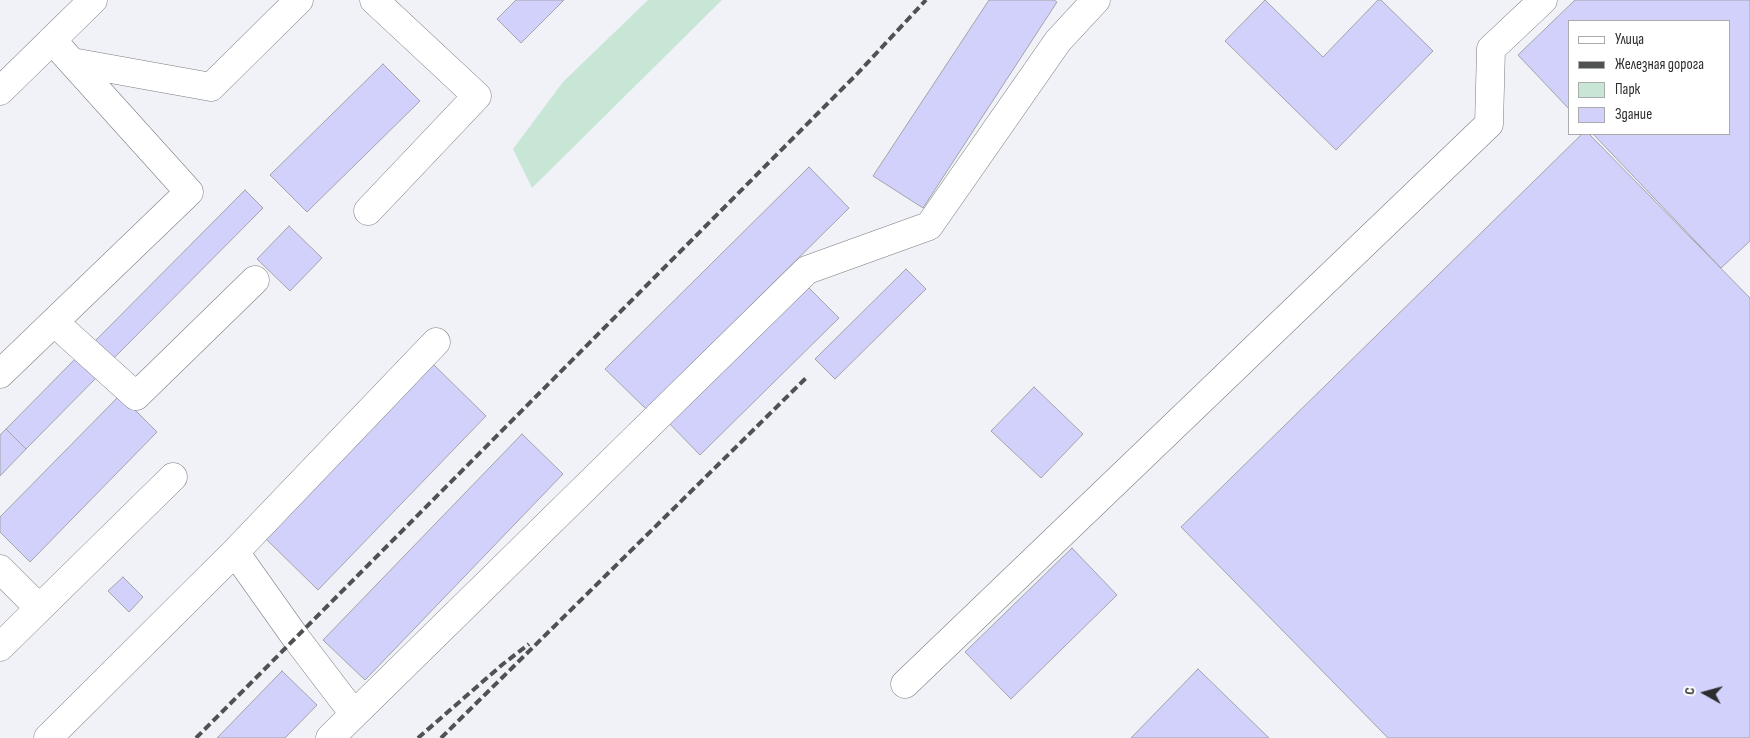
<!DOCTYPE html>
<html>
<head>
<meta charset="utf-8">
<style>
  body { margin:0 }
  #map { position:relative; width:1750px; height:738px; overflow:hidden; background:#f0f2f7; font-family:"Sofia Sans Condensed",sans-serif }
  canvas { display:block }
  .legend { position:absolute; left:1568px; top:20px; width:162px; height:115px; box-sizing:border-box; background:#fff; border:1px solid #aaabab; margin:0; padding:6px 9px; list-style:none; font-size:15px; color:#2b2c2d }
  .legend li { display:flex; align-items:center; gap:10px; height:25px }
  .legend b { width:25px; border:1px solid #aaabab }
  .north { position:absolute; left:1680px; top:668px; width:50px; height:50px; -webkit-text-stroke:4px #fff; paint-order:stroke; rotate:277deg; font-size:14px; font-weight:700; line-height:20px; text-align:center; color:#2b2c2d }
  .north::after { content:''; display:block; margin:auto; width:18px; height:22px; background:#2b2c2d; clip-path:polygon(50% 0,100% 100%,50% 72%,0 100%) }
</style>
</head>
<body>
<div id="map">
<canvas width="1750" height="738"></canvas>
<ul class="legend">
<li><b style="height:6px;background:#fff"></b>Улица</li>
<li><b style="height:6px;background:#4f5152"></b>Железная дорога</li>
<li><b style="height:14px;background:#c7e6d6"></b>Парк</li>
<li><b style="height:14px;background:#d1d1fc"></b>Здание</li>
</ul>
<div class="north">С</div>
</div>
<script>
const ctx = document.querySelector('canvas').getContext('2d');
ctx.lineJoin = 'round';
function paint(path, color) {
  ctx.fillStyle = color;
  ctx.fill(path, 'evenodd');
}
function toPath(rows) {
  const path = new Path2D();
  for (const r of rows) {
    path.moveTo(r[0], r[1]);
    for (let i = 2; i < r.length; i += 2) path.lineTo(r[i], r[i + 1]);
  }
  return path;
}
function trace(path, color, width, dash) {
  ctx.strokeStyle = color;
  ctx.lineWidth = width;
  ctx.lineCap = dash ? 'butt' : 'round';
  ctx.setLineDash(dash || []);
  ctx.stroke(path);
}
const green = toPath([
  [648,0,722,0,532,188,513,149,563,82]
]);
const building = toPath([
  [516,0,564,0,521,43,497,19,516,0],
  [989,0,1054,0,1057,2,923,208,873,176,989,0],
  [1265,0,1323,57,1378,0,1381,0,1433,51,1336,150,1225,41,1265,0],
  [1575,0,1750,0,1750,241,1721,268,1593,134,1729,134,1729,21,1569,21,1569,109,1518,55,1575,0],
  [383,64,420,101,307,212,270,175,383,64],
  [1582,134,1589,134,1750,298,1750,738,1388,738,1181,527,1582,134],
  [809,167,849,208,646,409,605,369,809,167],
  [245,190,263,208,111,361,93,343,245,190],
  [289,226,322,258,290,291,257,259,289,226],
  [906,269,926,289,835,379,815,359,906,269],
  [802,281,839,318,700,455,664,418,802,281],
  [80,354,100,374,26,449,6,429,80,354],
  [433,364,486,416,318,590,265,538,433,364],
  [1034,387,1083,434,1041,478,991,431,1034,387],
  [120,395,157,432,30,562,0,532,0,517,120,395],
  [6,429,26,449,0,476,0,435,6,429],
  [522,434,563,474,365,680,323,640,522,434],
  [1072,548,1117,595,1011,699,965,652,1072,548],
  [123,577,143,597,129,612,108,591,123,577],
  [1198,669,1269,738,1131,738,1198,669],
  [282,671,317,705,285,738,217,738,282,671]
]);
const minor = toPath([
  [72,62,211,87,299,0],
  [368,211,477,96,374,0],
  [54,322,136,396,255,280],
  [0,374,189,192,52,40],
  [235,552,296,638,354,714],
  [0,569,39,608],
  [0,647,173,477],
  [905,684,1489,124,1491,49,1543,0],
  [48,738,235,552,436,342],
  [330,738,807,270,929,226,1058,41,1096,0]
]);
const major = toPath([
  [0,91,93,0]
]);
const rail = toPath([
  [196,738,856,75,926,0],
  [418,738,503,664,529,644],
  [441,738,806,378]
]);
paint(green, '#c7e6d6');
paint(building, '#d1d1fc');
trace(building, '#a3a4a8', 1);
trace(minor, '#7b7c81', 29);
trace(major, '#7b7c81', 29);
trace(minor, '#fff', 28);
trace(major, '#fff', 28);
trace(rail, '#4f5152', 4, [8, 4]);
</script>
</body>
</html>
